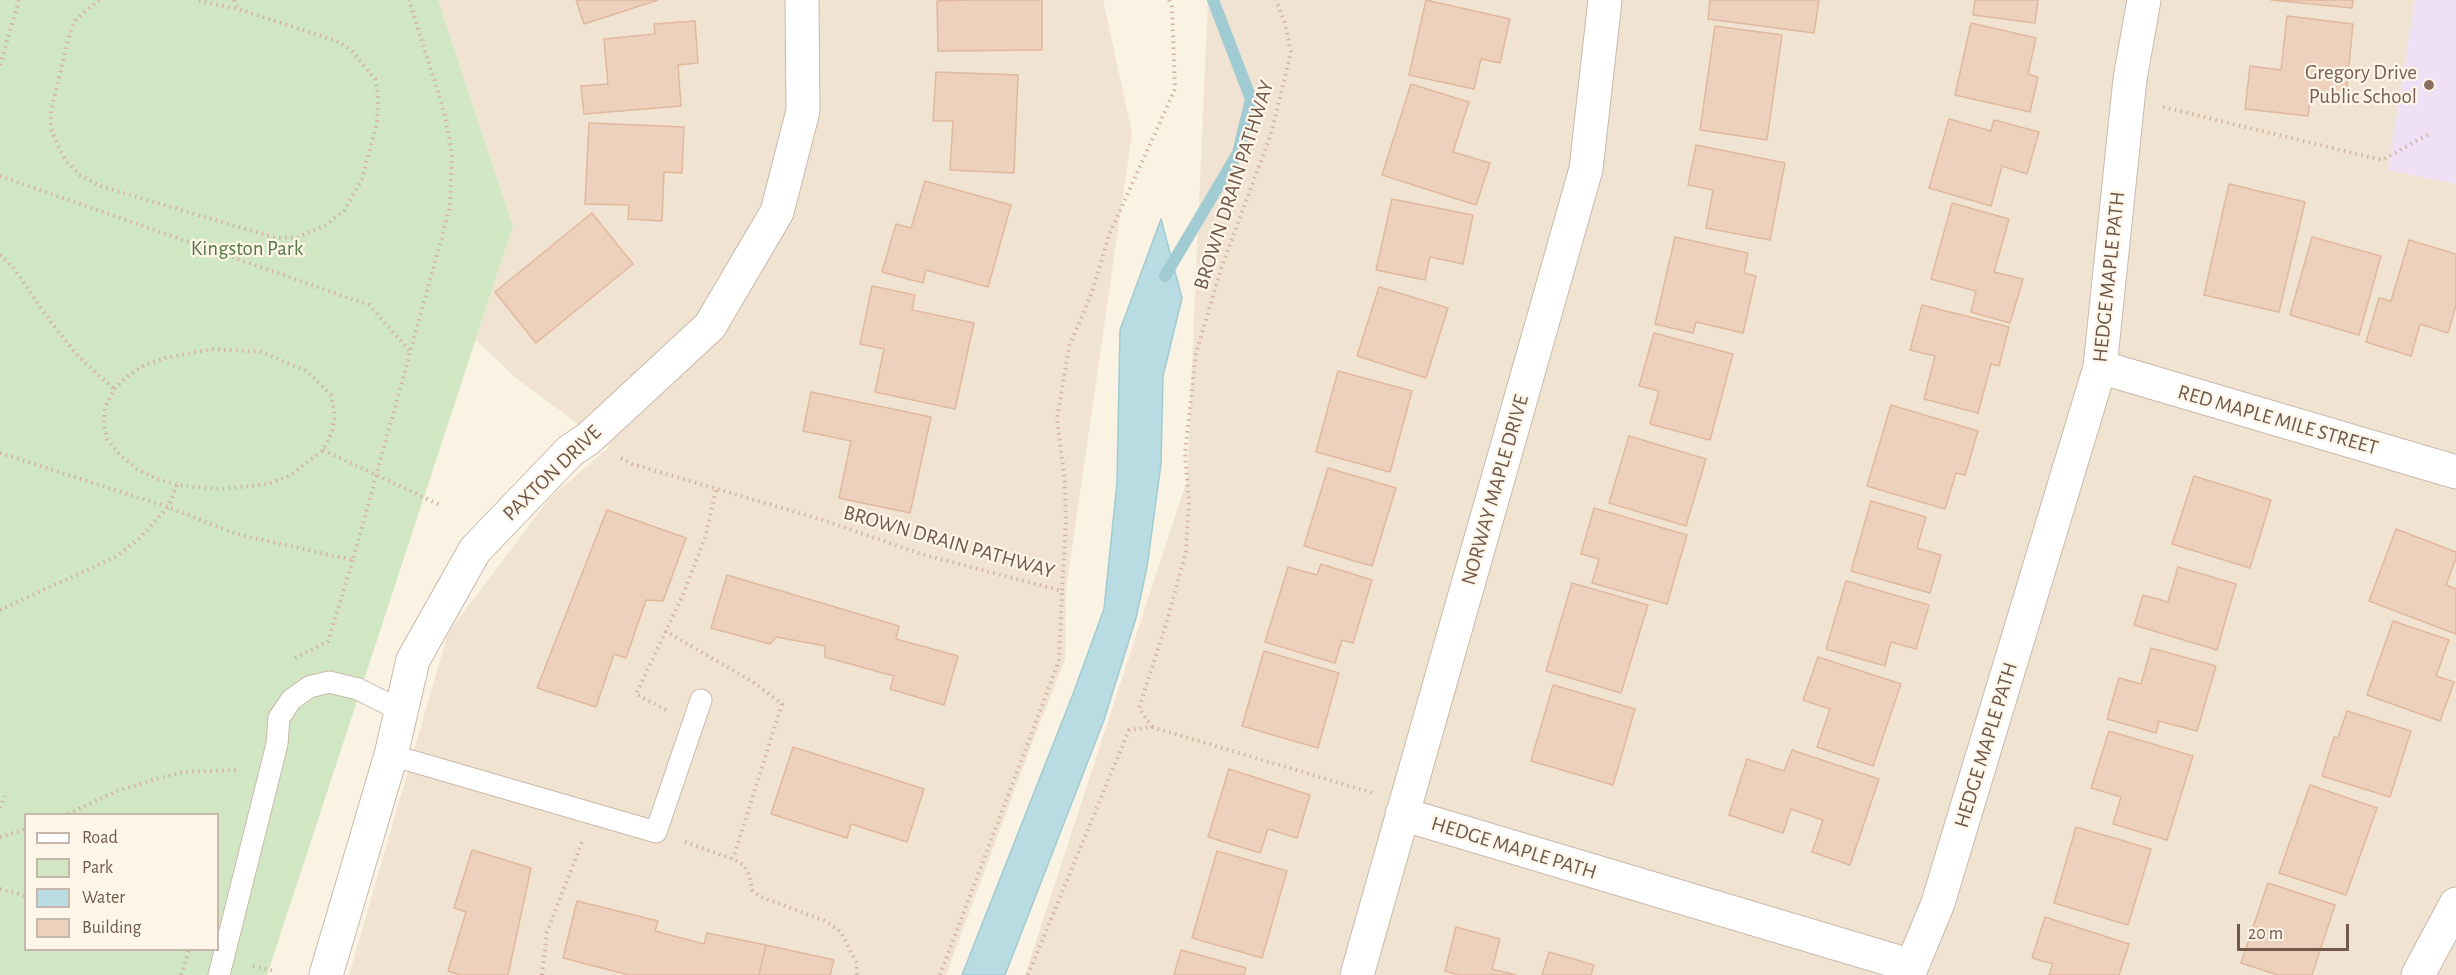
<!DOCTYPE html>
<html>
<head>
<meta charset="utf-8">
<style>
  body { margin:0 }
  #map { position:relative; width:2456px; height:975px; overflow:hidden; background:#faf2e3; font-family:"Alegreya Sans",sans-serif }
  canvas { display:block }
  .legend { position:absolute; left:24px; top:813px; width:195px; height:138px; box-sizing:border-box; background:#fef6e9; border:2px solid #c5b7aa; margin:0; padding:8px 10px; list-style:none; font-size:18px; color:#70594b }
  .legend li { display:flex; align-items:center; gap:12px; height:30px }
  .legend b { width:30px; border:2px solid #c5b7aa }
  .scale { position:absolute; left:2237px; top:924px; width:112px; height:27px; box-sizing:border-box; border:3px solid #70594b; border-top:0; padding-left:8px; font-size:18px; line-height:21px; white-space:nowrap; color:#70594b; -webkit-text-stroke:4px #fef6e9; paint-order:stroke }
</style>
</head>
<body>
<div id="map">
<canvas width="2456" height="975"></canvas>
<ul class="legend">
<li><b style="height:8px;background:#fff"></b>Road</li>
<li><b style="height:16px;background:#d1e7c3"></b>Park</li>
<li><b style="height:16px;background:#b9dce2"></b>Water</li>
<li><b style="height:16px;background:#eed1bd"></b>Building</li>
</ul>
<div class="scale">20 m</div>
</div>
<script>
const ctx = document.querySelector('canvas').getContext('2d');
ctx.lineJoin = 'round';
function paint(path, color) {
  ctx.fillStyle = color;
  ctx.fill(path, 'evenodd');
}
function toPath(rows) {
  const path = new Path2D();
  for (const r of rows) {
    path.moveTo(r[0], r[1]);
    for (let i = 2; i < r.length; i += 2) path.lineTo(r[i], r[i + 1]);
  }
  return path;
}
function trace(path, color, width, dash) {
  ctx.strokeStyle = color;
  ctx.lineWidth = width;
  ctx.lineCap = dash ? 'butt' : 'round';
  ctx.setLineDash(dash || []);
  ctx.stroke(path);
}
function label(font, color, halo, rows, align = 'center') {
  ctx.font = font + ' "Alegreya Sans",sans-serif';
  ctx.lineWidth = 4.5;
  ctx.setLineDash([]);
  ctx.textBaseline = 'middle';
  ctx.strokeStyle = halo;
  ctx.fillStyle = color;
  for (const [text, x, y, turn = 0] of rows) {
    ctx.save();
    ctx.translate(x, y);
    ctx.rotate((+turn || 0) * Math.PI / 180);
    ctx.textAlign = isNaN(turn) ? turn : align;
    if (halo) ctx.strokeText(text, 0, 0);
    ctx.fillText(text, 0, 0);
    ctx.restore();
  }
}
const residential = toPath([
  [438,0,1103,0,1132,133,1066,590,1065,660,1034,738,946,975,349,975,448,633,550,498,609,447,515,377,476,340,513,225],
  [1208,0,2415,0,2388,170,2456,184,2456,975,1025,975,1187,480]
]);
const education = toPath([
  [2415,0,2456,0,2456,184,2388,170]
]);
const green = toPath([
  [0,0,438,0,513,226,267,975,0,975],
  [26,814,218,814,218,950,26,950]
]);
const water = toPath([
  [1161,219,1182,298,1163,376,1161,464,1147,567,1136,618,1104,720,1005,975,962,975,1073,694,1104,609,1117,483,1120,330,1161,219]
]);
const stream = toPath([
  [1165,276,1238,153,1251,99,1213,0]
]);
const building = toPath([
  [576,0,658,0,584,24,576,0],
  [969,0,1042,0,1042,50,938,51,937,1,969,0],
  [1426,0,1510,19,1500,63,1481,59,1474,89,1409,75,1426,0],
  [1710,0,1819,0,1814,33,1708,19,1710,0],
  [1975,0,2038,0,2035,23,1973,15,1975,0],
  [2271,0,2353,0,2352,8,2271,0],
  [2287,16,2353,24,2346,95,2311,91,2308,116,2245,109,2250,66,2281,70,2287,16],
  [695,21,698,63,678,65,681,106,584,114,581,86,608,84,604,39,655,34,654,24,695,21],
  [1971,23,2036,38,2028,74,2038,77,2030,112,1955,95,1971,23],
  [1715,26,1782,35,1767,140,1700,130,1715,26],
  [936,72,1018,75,1014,173,950,170,953,121,933,121,936,72],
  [1411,84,1469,102,1453,152,1490,163,1476,205,1382,175,1411,84],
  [1949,119,1991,131,1994,120,2039,132,2027,174,2002,166,1991,206,1929,188,1949,119],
  [589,123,684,127,682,173,664,172,662,221,628,219,629,205,585,204,589,123],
  [1696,145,1785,163,1770,240,1706,228,1713,190,1688,185,1696,145],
  [925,181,1011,205,988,287,926,270,923,283,882,272,896,224,911,228,925,181],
  [2229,184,2305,202,2279,312,2204,295,2229,184],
  [1392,199,1473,215,1463,264,1430,257,1425,280,1376,270,1392,199],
  [1952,203,2009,219,1994,272,2023,279,2010,323,1971,312,1976,291,1931,279,1952,203],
  [592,213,633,264,536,343,495,292,592,213],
  [1675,237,1748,253,1744,273,1756,276,1743,333,1696,322,1693,333,1655,324,1675,237],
  [2312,237,2381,256,2359,335,2290,315,2312,237],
  [2409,240,2456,254,2456,305,2448,333,2420,324,2411,356,2366,342,2379,298,2391,301,2409,240],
  [872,286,915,295,912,310,974,323,955,409,875,392,884,349,860,344,872,286],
  [1379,287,1448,308,1426,378,1357,356,1379,287],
  [1922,305,2009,327,1999,366,1991,364,1978,413,1924,399,1935,356,1910,350,1922,305],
  [1654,333,1733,354,1710,440,1650,424,1659,391,1639,386,1654,333],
  [1338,371,1412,391,1390,472,1316,452,1338,371],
  [811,392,931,417,910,513,839,498,851,441,803,431,811,392],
  [1891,405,1978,431,1965,475,1956,473,1945,509,1867,486,1891,405],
  [1629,436,1706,459,1686,526,1609,503,1629,436],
  [1328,468,1396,488,1372,566,1304,546,1328,468],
  [2194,476,2271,500,2250,568,2172,544,2194,476],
  [1871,501,1926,517,1917,548,1941,555,1930,593,1851,571,1871,501],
  [1594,508,1687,535,1667,604,1592,583,1599,559,1581,554,1594,508],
  [607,510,686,538,663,601,646,600,626,658,614,654,596,707,537,688,607,510],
  [2396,529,2456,552,2456,558,2446,585,2456,589,2456,634,2369,601,2396,529],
  [1321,564,1372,580,1353,643,1342,640,1335,663,1265,642,1288,567,1317,575,1321,564],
  [2178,567,2236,584,2217,650,2134,625,2143,595,2168,602,2178,567],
  [727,575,899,626,896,639,958,656,944,705,890,689,894,676,825,657,825,646,776,637,770,644,711,628,727,575],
  [1846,581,1929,605,1916,649,1891,642,1885,666,1826,649,1846,581],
  [1572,583,1648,605,1621,693,1546,671,1572,583],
  [2393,621,2449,640,2436,676,2454,682,2440,721,2367,695,2393,621],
  [2151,648,2216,666,2197,731,2159,721,2156,733,2107,719,2119,678,2141,684,2151,648],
  [1264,651,1339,673,1318,748,1242,726,1264,651],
  [1818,657,1901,684,1873,766,1817,747,1830,709,1803,700,1818,657],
  [1553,685,1635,709,1613,785,1531,761,1553,685],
  [2347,711,2411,731,2390,797,2322,776,2334,737,2338,738,2347,711],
  [2109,731,2193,756,2167,840,2113,824,2121,797,2091,788,2109,731],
  [793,747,924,789,907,842,851,824,847,838,771,814,793,747],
  [1792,750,1879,779,1850,865,1812,852,1823,820,1791,809,1783,833,1729,815,1747,759,1784,771,1792,750],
  [1229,769,1310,795,1297,838,1268,829,1260,853,1208,837,1229,769],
  [2310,785,2377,808,2346,895,2279,873,2310,785],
  [2076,827,2151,849,2128,925,2054,903,2076,827],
  [472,850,531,868,508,975,460,975,448,971,466,912,454,908,472,850],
  [1217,851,1287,871,1262,958,1192,938,1217,851],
  [2268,883,2335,905,2312,975,2278,975,2241,963,2268,883],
  [577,901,658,921,655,931,704,944,707,933,766,945,759,975,629,975,563,958,577,901],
  [2045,917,2129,944,2119,975,2049,975,2053,964,2032,958,2045,917],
  [1456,927,1500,939,1492,969,1516,975,1459,975,1445,971,1456,927],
  [766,945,834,960,830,975,759,975,766,945],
  [1181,950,1246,968,1244,975,1174,975,1181,950],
  [1549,952,1594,965,1591,975,1542,975,1549,952]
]);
const path = toPath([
  [99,0,76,19,70,32,51,111,51,129,58,146,66,161,80,175,100,186,276,238,298,237,324,226,344,211,362,179,377,123,378,95,375,79,351,50,337,41,238,9,196,0],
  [234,0,238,9],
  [0,65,19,0],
  [2163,107,2382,160,2431,133],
  [0,176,369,305,410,351],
  [0,255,13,267,52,324,79,357,114,389],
  [212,349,261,352,307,371,331,395,335,416,332,432,323,450,289,476,268,484,221,489,177,485,157,479,137,469,120,455,107,439,104,425,105,407,114,389,129,375,145,365,165,358,212,349],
  [323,450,440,505],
  [0,453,168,507,236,534,353,560,450,207,452,154,444,111,409,0],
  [621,458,632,464,823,520,921,554,1062,591,1066,524,1065,483,1057,419,1069,347,1092,292,1109,235,1175,89,1172,7,1169,0],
  [0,610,115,557,140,538,168,507,177,485],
  [665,631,753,682,782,704,733,859],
  [295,658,328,641,353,560],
  [666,710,636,694,682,597,705,538,716,490],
  [1152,727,1373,793],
  [0,808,5,796],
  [68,814,117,791,152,780,184,772,239,770],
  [0,837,26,829],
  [685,842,733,859,744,865,750,877,752,890,759,896,825,921,841,932,856,962,857,975],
  [0,889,26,896],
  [253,966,275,971],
  [181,975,189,950],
  [542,975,547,932,582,842],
  [940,975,1059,661,1062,591],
  [1028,975,1129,730,1152,727,1139,708,1166,624,1186,552,1189,502,1185,454,1196,353,1222,266,1271,134,1291,52,1285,23,1276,0]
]);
const service = toPath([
  [391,755,656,832,701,700],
  [219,975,277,744,279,718,291,700,309,687,329,682,358,689,402,711]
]);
const minor = toPath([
  [2100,367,2456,472],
  [1402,814,1912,966,1938,903,2100,367,2130,79,2144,0],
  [326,975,391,755,413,660,475,550,570,451,588,439,710,326,777,212,803,111,802,0],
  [1357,975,1586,169,1605,0],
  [2418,975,2456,904]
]);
const markers = [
  [2429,85,6,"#8d6e63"]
];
const educationNames = [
  ["Gregory Drive",2417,73],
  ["Public School",2417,97]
];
const streetNames = [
  ["BROWN DRAIN PATHWAY",1234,185,-72],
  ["HEDGE MAPLE PATH",2109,277,-84],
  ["RED MAPLE MILE STREET",2278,420,16],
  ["PAXTON DRIVE",552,473,-44],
  ["NORWAY MAPLE DRIVE",1495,490,-74],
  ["BROWN DRAIN PATHWAY",949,542,16],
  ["HEDGE MAPLE PATH",1986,745,-73],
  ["HEDGE MAPLE PATH",1514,848,17]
];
const parkNames = [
  ["Kingston Park",247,249]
];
paint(residential, '#f1e3d2');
paint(education, '#efe0f6');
paint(green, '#d1e7c3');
paint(water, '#b9dce2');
trace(water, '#a0cbd3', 1.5);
trace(stream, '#a0cbd3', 12);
paint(building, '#eed1bd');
trace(building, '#dfb89e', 1.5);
trace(service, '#cab9ab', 23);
trace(minor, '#cab9ab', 35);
trace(path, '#d2b4a0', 4, [1.5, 4.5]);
trace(service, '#fff', 21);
trace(minor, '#fff', 33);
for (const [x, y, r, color] of markers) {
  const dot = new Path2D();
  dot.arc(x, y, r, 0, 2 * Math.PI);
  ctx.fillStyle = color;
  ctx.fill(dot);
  trace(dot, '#fef6e9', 2);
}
label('21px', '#785e54', '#fef6e9', educationNames, 'right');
label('21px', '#70594b', '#fef6e9', streetNames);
label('21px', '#557b47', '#fef6e9', parkNames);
</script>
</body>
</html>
